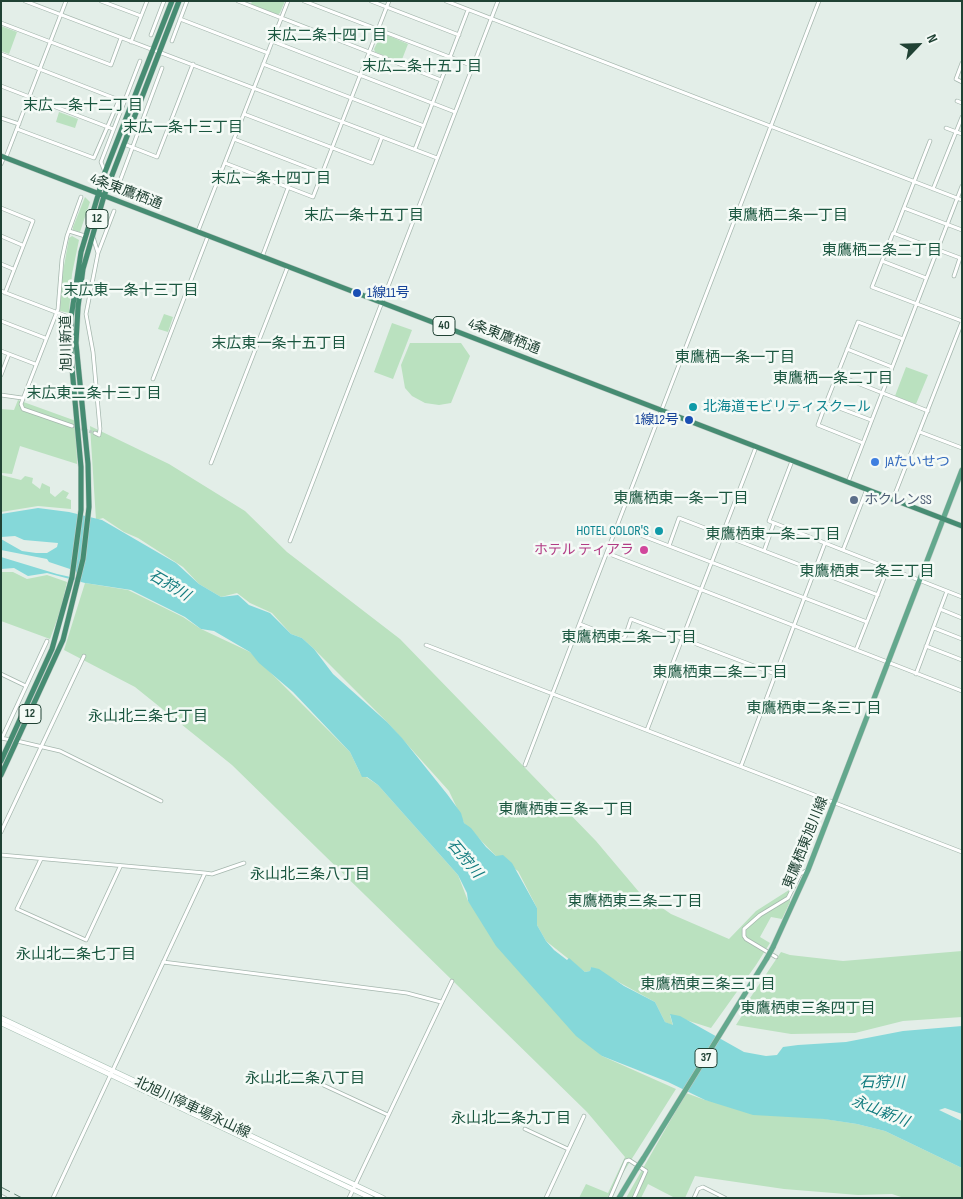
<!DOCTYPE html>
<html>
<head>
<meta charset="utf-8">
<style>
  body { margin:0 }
  #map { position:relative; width:963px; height:1199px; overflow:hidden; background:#e3eee8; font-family:"Sofia Sans Condensed",sans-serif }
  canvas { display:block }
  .frame { position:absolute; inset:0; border:2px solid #204234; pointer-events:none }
  .north { position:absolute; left:893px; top:20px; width:50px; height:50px; -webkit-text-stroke:4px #f4faf6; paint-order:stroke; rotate:66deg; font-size:14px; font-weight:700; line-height:20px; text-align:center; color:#204234 }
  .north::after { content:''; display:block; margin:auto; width:18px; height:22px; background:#204234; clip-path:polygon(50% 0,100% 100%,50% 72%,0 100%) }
</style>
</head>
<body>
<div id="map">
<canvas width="963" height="1199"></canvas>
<div class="frame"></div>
<div class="north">N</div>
</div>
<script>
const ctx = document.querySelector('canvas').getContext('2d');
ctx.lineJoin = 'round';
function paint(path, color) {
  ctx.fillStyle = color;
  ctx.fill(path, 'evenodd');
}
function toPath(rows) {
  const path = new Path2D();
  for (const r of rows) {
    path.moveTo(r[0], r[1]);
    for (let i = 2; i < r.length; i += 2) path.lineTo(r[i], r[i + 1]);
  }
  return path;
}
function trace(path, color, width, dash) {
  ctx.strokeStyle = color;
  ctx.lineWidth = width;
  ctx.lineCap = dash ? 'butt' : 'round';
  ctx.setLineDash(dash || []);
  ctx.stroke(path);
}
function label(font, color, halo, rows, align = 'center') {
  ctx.font = font + ' "Sofia Sans Condensed","Noto Sans JP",sans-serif';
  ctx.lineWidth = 5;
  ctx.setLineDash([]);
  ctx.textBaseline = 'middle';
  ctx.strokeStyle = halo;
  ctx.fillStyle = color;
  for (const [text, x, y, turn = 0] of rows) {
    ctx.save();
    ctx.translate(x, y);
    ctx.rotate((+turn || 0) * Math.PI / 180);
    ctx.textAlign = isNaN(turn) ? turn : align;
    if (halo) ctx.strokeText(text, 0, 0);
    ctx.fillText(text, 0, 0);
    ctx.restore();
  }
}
const green = toPath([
  [252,1,285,1,280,13,277,15,251,4],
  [1,26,17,32,9,54,1,51],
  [382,33,408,44,401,62,375,52,374,49],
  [59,112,78,119,75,128,56,122],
  [85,197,90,202,80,232,73,230,73,227],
  [72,236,79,240,72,274,69,313,60,311,62,277,69,238],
  [164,314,173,317,168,332,158,329],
  [392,323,412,330,393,379,374,372],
  [410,343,461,343,470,356,451,403,439,405,425,403,412,396,405,388,401,365],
  [906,367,928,375,916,404,895,396],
  [18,400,76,421,77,464,20,446,12,474,2,473,1,475,21,480,25,476,33,478,32,483,40,489,42,483,50,487,50,493,55,497,63,490,69,493,66,498,71,500,71,509,38,506,1,512,1,409,14,410],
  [90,426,169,464,245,511,287,552,400,639,596,841,639,892,671,914,729,939,756,911,789,890,790,902,782,919,771,917,760,937,770,943,756,965,711,1028,670,1015,673,1026,665,1022,655,1002,591,967,590,971,585,972,546,941,537,925,537,908,518,871,496,856,464,823,449,791,387,722,314,649,302,638,291,634,272,613,250,603,237,593,221,597,199,584,183,567,138,538,124,532,103,518,96,520],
  [1,572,13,572,27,579,47,575,67,582,61,609,50,639,1,621],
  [85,583,128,590,183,617,201,629,250,652,350,752,360,773,378,785,458,875,468,901,602,1056,676,1089,607,1198,579,1198,586,1184,608,1193,625,1157,587,1112,232,765,135,687,64,650],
  [962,951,962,1017,903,1021,855,1033,791,1034,736,1025,741,1017,744,1007,781,952,790,955,843,961],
  [686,1093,705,1100,857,1124,885,1131,962,1168,962,1198,904,1198,892,1194,858,1195,784,1189,695,1176,685,1198,675,1198,648,1184,641,1198,626,1198]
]);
const water = toPath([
  [38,508,69,512,102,520,176,563,199,584,221,597,238,595,249,605,270,613,291,634,302,638,314,649,333,674,387,722,402,738,447,794,461,813,464,823,471,828,486,847,496,856,503,855,512,863,537,908,537,925,546,941,554,950,567,960,569,958,585,972,590,971,591,967,599,969,624,986,655,1002,665,1022,673,1025,670,1014,680,1016,744,1052,766,1056,777,1055,783,1047,798,1045,846,1042,903,1031,962,1026,962,1114,945,1108,939,1110,962,1121,962,1168,885,1131,857,1124,824,1119,753,1115,705,1100,668,1082,602,1056,576,1036,496,946,468,901,467,893,458,875,378,785,367,777,362,777,350,752,293,692,259,663,250,652,214,631,201,629,185,617,131,590,85,583,47,573,28,576,14,568,1,569,1,557,57,574,75,578,77,576,76,571,49,562,47,559,1,550,1,539,22,551,36,553,47,553,57,547,58,543,24,540,15,536,1,537,1,514]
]);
const minorTunnel = toPath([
  [72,426,95,433]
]);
const minor = toPath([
  [25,1,437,158],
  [101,1,141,16],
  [238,1,441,80],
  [304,1,473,66],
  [371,1,459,35],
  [446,1,962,200],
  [180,19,268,53],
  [1,23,111,65,121,38],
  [151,35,164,1],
  [172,41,187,1],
  [272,41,455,112],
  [131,42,147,1],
  [1,54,119,100,94,158,17,129],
  [962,63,956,79,962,82],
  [263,64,424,126],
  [1,86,113,129],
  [957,101,962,103],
  [244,114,372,163,382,137],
  [1,118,19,124],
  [946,128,962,134],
  [234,139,322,173],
  [124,144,157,157,193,64],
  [415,149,468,10],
  [6,157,66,1],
  [225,163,313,197,389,1],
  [1,164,4,157],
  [105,172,101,162,140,61],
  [120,181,162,68],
  [933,189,962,117],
  [1,208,33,221,5,293],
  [904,208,962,230],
  [69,231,85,236],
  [198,231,288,1],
  [894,233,930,141],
  [1,236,22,245],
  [93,237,98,253],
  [262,257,288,188],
  [882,261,926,278],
  [1,264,13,269],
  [954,276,960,258,893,233,872,287,962,321],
  [1,291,71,318],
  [1,321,45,338],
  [847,349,892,367],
  [1,351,35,364],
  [1,375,9,354],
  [837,375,928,411],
  [153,379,208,236],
  [1,395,22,398],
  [826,403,871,420],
  [72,426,23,409,21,404,58,309,62,259,67,236,81,197],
  [920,432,962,448],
  [95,433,99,435,100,429,93,352,86,314,98,253,114,211],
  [863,443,818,425,826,403,858,322,903,339],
  [792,461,769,521,962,597],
  [211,463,288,266],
  [848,482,962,186],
  [893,499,962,322],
  [617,526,867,622],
  [290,541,498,1],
  [669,546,679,518,878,595],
  [843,550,867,489],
  [764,551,774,523],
  [607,553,962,691],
  [940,609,962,618],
  [580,624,620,640,625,637,631,619,775,674],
  [934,628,962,639],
  [426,645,962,852],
  [926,646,962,660],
  [856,650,888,568],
  [1,674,26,686],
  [916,674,947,591],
  [647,730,756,447],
  [1,738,11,740],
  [2,738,47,641],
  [17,741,60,751,161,801],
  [525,765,819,1],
  [741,766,825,543],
  [1,832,84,656],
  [1,855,205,873,212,874,244,863],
  [41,859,17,909,86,940,120,867],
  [776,957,746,939,744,936,744,929,760,915,788,898,800,874,808,870],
  [163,962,407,993,441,1002],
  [321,1084,388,1115],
  [525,1129,568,1149],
  [1,1196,5,1198],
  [53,1198,205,873],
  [349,1198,452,981],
  [546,1198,584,1116],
  [610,1198,626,1161,629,1160,646,1171,634,1198],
  [694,1198,698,1189,703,1187,725,1198]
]);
const secondary = toPath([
  [1,1018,383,1198],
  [1,1023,371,1198]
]);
const primary = toPath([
  [773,947,808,870,962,470],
  [643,1159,767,958],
  [619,1198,637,1168]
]);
const trunk = toPath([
  [1,156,962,526],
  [1,761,52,649,72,577,81,510,81,467,71,357,71,318,81,252,105,172,172,1],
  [1,775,63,640,83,559,89,507,88,464,76,343,78,307,83,269,104,196,179,1]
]);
const rail = toPath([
  [1,1187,22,1198]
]);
const primaryBridge = toPath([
  [767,958,773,947],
  [637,1168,643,1159]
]);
const markers = [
  [357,293,5,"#1a4fb4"],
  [693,407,5,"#0f9aa8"],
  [689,420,5,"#1a4fb4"],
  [875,462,5,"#3f7fe0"],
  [854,500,5,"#5c6f8a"],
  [659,531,5,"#0f9aa8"],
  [644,550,5,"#d1479c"]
];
const shields = [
  [97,219,22],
  [444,326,22],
  [30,714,22],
  [706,1058,22]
];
const shieldNames = [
  ["12",97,219],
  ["40",444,326],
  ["12",30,714],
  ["37",706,1058]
];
const streetNames = [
  ["4条東鷹栖通",126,192,21],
  ["4条東鷹栖通",504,337,21],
  ["旭川新道",67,343,-91],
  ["東鷹栖東旭川線",806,843,-68],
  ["北旭川停車場永山線",192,1108,25]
];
const transitNames = [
  ["1線11号",367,293],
  ["1線12号",679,420,"right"]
];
const cultureNames = [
  ["北海道モビリティスクール",703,407],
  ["HOTEL COLOR'S",649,531,"right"]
];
const shopNames = [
  ["JAたいせつ",885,462]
];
const serviceNames = [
  ["ホクレンSS",864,500]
];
const hotelNames = [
  ["ホテル ティアラ",634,550]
];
const neighbourhoodNames = [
  ["末広二条十四丁目",327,36],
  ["末広二条十五丁目",422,67],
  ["末広一条十二丁目",83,106],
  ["末広一条十三丁目",183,128],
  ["末広一条十四丁目",271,179],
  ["末広一条十五丁目",364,216],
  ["東鷹栖二条一丁目",788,216],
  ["東鷹栖二条二丁目",882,251],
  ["末広東一条十三丁目",131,291],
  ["末広東一条十五丁目",279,344],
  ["東鷹栖一条一丁目",735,358],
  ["東鷹栖一条二丁目",833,379],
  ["末広東二条十三丁目",94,394],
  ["東鷹栖東一条一丁目",681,499],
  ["東鷹栖東一条二丁目",773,535],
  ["東鷹栖東一条三丁目",867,572],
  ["東鷹栖東二条一丁目",629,638],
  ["東鷹栖東二条二丁目",720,673],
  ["東鷹栖東二条三丁目",814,709],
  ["永山北三条七丁目",148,717],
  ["東鷹栖東三条一丁目",566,810],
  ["永山北三条八丁目",310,875],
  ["東鷹栖東三条二丁目",635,902],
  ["永山北二条七丁目",76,955],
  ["東鷹栖東三条三丁目",708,985],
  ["東鷹栖東三条四丁目",808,1009],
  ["永山北二条八丁目",305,1079],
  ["永山北二条九丁目",511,1119]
];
const waterNames = [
  ["石狩川",169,586,31],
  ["石狩川",464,859,50],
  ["石狩川",882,1083],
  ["永山新川",880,1112,22]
];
paint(green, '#bae1bf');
paint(water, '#85d8d9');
trace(minorTunnel, '#bcccc4', 3, [3, 1.5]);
trace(minor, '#a5b7ae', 4.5);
trace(secondary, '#a0bbae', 5.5);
trace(primary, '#c1cac6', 6);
trace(trunk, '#c1cac6', 6);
trace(minor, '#fff', 3);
trace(secondary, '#fff', 4.5);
trace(primary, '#63a88d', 5);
trace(trunk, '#468c72', 5);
trace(rail, '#5b7d6f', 1, [10, 5]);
trace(primaryBridge, '#c1cac6', 6, []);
trace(primaryBridge, '#63a88d', 5);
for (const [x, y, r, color] of markers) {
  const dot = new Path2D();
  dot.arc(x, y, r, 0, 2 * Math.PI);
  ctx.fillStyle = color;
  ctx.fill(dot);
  trace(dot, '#f4faf6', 2);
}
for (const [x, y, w] of shields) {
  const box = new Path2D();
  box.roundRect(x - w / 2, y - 9.5, w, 19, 4);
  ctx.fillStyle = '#f4faf6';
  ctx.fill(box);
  trace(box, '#204234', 1);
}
label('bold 12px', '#204234', null, shieldNames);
label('14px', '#204234', '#f4faf6', streetNames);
label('14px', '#164399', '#f4faf6', transitNames, 'left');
label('14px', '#0d838f', '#f4faf6', cultureNames, 'left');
label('14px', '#366cbe', '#f4faf6', shopNames, 'left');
label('14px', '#4e5e75', '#f4faf6', serviceNames, 'left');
label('14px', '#b23c85', '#f4faf6', hotelNames, 'right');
label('15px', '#1a563f', '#f4faf6', neighbourhoodNames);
label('italic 15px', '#137c7f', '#f4faf6', waterNames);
</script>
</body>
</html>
